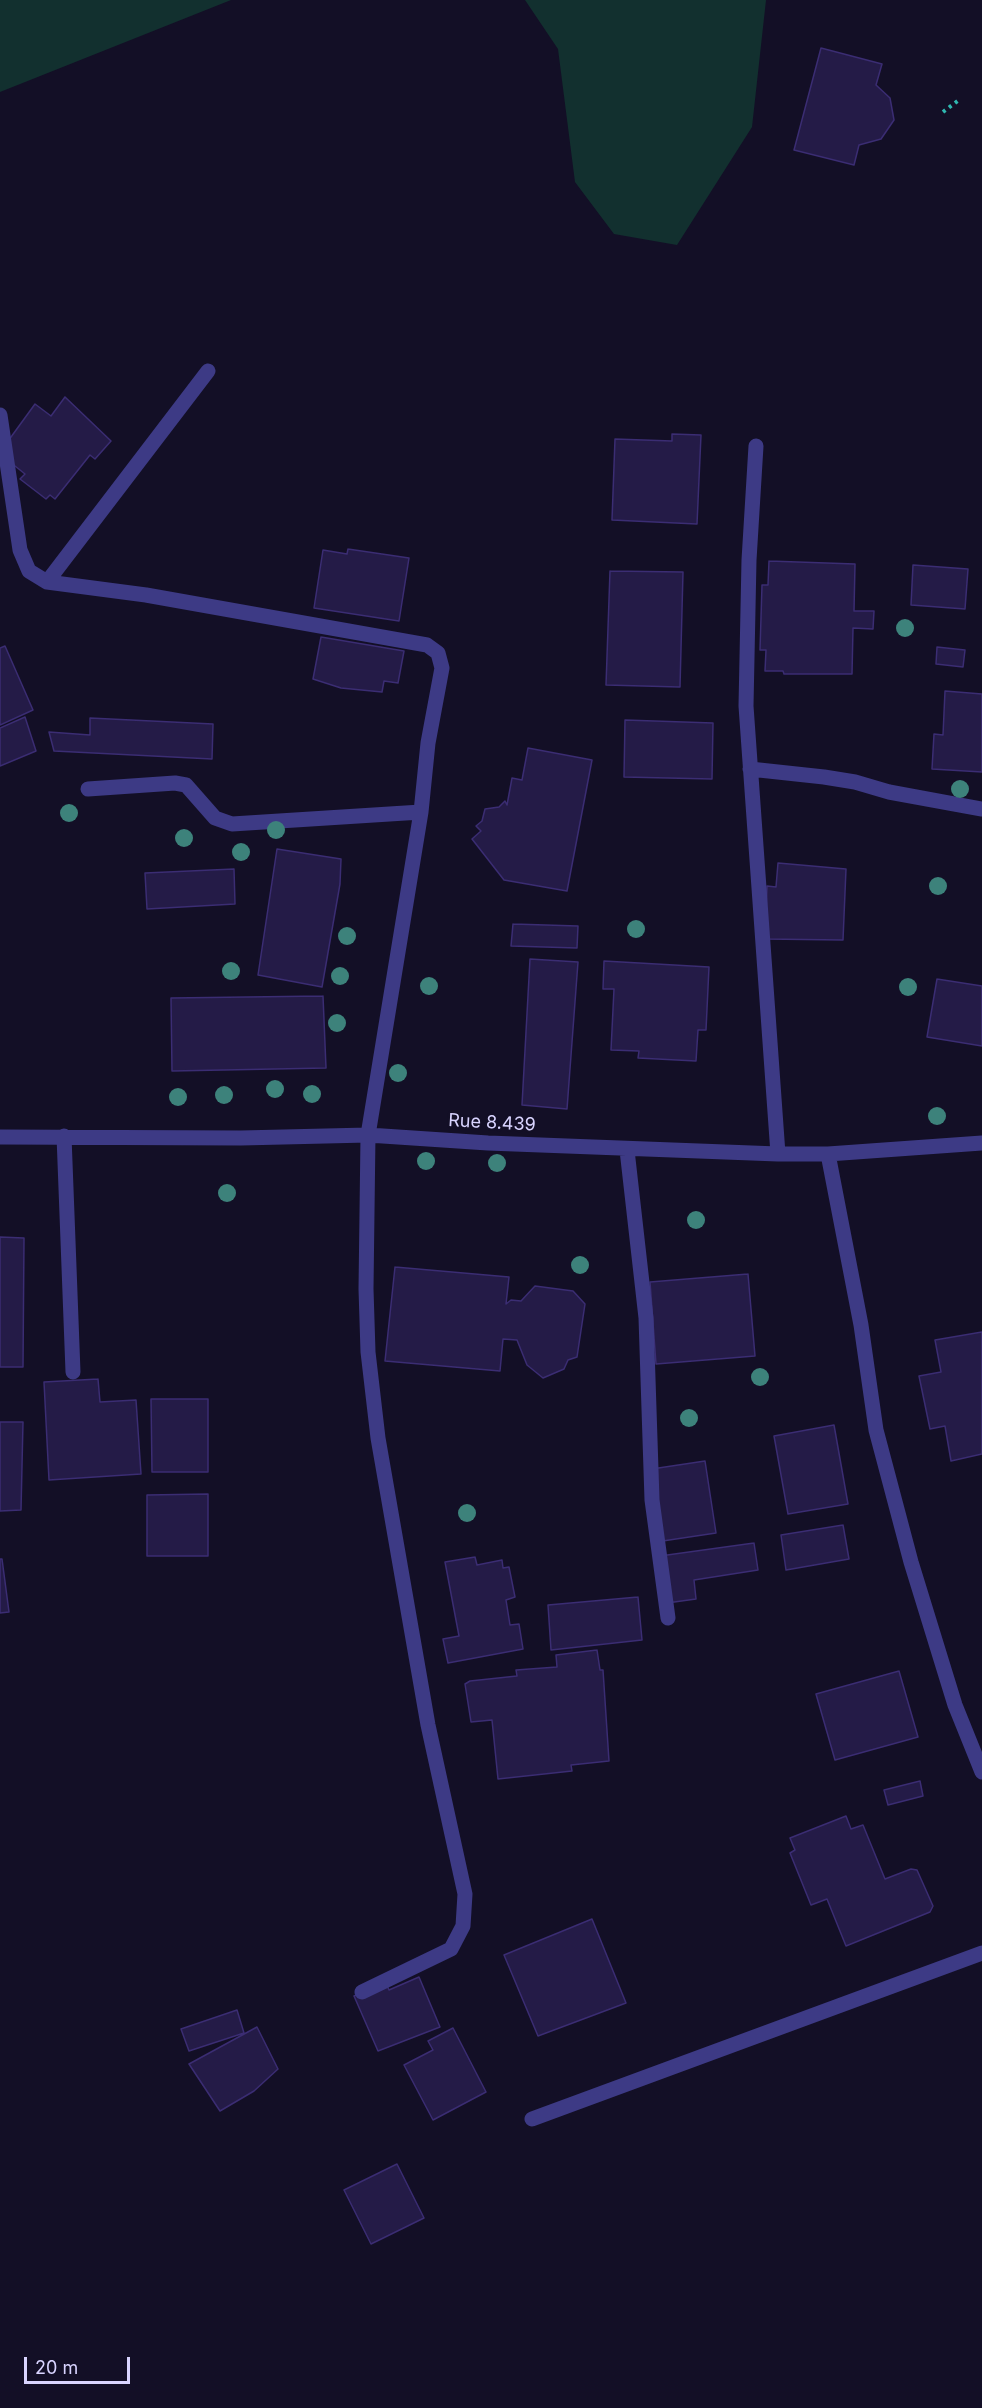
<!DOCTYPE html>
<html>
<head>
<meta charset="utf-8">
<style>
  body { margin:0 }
  #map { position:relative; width:982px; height:2408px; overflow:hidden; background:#130f26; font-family:Inter,sans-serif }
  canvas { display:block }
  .scale { position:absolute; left:24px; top:2357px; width:106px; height:27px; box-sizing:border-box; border:3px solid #d9d4ff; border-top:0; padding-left:8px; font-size:18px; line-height:21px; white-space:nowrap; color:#d9d4ff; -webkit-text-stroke:4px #130f26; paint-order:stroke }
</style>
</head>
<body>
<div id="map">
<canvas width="982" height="2408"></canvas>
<div class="scale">20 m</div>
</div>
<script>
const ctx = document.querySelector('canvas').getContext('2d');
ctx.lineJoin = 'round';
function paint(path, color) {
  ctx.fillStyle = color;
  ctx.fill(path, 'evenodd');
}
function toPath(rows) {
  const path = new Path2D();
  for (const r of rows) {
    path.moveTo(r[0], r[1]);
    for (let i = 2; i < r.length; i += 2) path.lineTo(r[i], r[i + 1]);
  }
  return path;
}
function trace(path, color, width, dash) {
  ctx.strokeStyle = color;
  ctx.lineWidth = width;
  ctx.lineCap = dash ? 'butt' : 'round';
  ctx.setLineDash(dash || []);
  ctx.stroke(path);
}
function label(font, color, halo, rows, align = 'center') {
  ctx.font = font + ' Inter,sans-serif';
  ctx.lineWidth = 4.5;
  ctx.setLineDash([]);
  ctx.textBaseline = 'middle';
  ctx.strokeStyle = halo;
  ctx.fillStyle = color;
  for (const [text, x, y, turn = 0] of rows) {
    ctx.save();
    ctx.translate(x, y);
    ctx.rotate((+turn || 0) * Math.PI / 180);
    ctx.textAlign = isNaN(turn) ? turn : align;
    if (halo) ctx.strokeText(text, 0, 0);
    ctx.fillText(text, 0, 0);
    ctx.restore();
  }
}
const green = toPath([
  [0,0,231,0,0,92],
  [525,0,766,0,752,127,677,245,614,234,575,182,558,49]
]);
const building = toPath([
  [821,48,882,64,876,85,890,98,894,120,881,139,859,145,854,165,794,150,821,48],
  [65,397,111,441,95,459,90,455,55,499,50,495,46,499,20,479,25,474,5,458,3,448,35,404,51,416,65,397],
  [672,434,701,435,697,524,612,520,615,439,672,441,672,434],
  [348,549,409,558,399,621,314,608,323,550,347,554,348,549],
  [769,561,855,564,854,611,874,611,873,629,853,628,852,674,784,674,783,671,765,671,766,650,760,650,762,585,768,585,769,561],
  [913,565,968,569,965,609,911,605,913,565],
  [610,571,683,572,680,687,606,685,610,571],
  [321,637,404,651,398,683,384,681,382,692,341,688,313,679,321,637],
  [5,646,33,710,0,725,0,648,5,646],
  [937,647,965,650,963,667,936,664,937,647],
  [945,691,982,694,982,772,932,769,934,734,943,735,945,691],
  [25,717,36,751,0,766,0,728,25,717],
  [90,718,213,724,212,759,54,751,49,732,90,735,90,718],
  [625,720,713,723,712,779,624,777,625,720],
  [528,748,592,760,567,891,504,880,472,839,481,831,476,826,482,821,485,809,499,807,505,801,507,805,512,778,522,780,528,748],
  [277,849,341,859,340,884,322,987,258,975,277,849],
  [778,863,846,869,843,940,765,939,767,886,776,887,778,863],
  [234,869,235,904,147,909,145,873,234,869],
  [513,924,578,926,577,948,511,946,513,924],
  [530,959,578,962,567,1109,522,1105,530,959],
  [604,961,709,967,706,1030,698,1030,696,1061,638,1058,639,1051,611,1050,614,989,603,989,604,961],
  [937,979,982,986,982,1046,927,1037,937,979],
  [323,996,326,1068,172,1071,171,998,323,996],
  [0,1237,24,1238,23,1367,0,1367,0,1237],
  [395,1267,509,1277,506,1304,511,1300,521,1301,535,1286,573,1291,585,1304,577,1357,568,1360,564,1369,543,1378,527,1365,517,1340,503,1339,500,1371,385,1361,395,1267],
  [748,1274,755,1356,656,1364,650,1282,748,1274],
  [982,1332,982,1454,951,1461,945,1426,930,1429,919,1376,941,1372,935,1340,982,1332],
  [98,1379,100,1402,136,1400,141,1474,49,1480,44,1382,98,1379],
  [151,1399,208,1399,208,1472,152,1472,151,1399],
  [0,1422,23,1422,21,1510,0,1511,0,1422],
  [834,1425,848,1504,788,1514,774,1436,834,1425],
  [705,1461,716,1533,656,1542,645,1470,705,1461],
  [208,1494,208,1556,147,1556,147,1495,208,1494],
  [843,1525,849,1559,786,1570,781,1535,843,1525],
  [754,1543,758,1570,694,1580,696,1599,667,1603,660,1556,754,1543],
  [475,1557,477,1565,502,1560,503,1568,509,1567,515,1597,506,1600,510,1625,519,1624,523,1649,448,1663,443,1639,459,1636,445,1562,475,1557],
  [0,1559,2,1559,9,1612,0,1613,0,1559],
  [638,1597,642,1640,551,1650,548,1605,638,1597],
  [597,1650,600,1670,603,1670,609,1761,571,1765,572,1771,498,1779,492,1720,471,1722,465,1684,470,1681,517,1676,516,1670,557,1667,556,1655,597,1650],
  [899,1671,918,1737,835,1760,816,1694,899,1671],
  [920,1781,923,1796,888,1805,884,1790,920,1781],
  [846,1816,851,1829,863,1825,885,1879,911,1869,917,1870,933,1906,930,1912,846,1946,827,1899,811,1905,790,1853,795,1850,790,1838,846,1816],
  [592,1919,626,2003,538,2036,504,1955,592,1919],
  [419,1977,440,2027,378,2051,354,1996,386,1983,389,1990,419,1977],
  [237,2010,244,2033,189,2051,181,2029,237,2010],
  [257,2027,278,2069,254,2091,220,2111,189,2064,257,2027],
  [453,2028,486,2092,433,2120,404,2065,433,2050,428,2041,453,2028],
  [397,2164,424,2218,371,2244,344,2190,397,2164]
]);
const path = toPath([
  [943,112,959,100]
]);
const minor = toPath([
  [0,415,20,550,29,571,47,582,146,595,427,645,438,653,442,668,428,743,421,812,368,1135,366,1289,368,1352,378,1438,428,1725,465,1894,463,1926,451,1949,362,1992],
  [756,446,749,560,746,706,778,1154],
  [47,582,208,371],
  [750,769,824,777,855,782,889,792,982,809],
  [88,789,175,783,186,785,215,818,232,824,421,812],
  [64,1136,73,1372],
  [0,1137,241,1138,368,1135,488,1143,778,1154,828,1154,982,1143],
  [627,1150,646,1318,652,1500,668,1618],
  [828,1154,861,1325,876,1430,911,1562,955,1705,982,1772],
  [532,2119,982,1953]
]);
const trees = [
  [905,628],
  [960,789],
  [69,813],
  [276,830],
  [184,838],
  [241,852],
  [938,886],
  [636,929],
  [347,936],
  [231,971],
  [340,976],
  [429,986],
  [908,987],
  [337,1023],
  [398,1073],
  [275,1089],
  [312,1094],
  [224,1095],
  [178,1097],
  [937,1116],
  [426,1161],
  [497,1163],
  [227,1193],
  [696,1220],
  [580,1265],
  [760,1377],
  [689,1418],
  [467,1513]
];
const streetNames = [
  ["Rue 8.439",492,1123,3]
];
paint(green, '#12302f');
paint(building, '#241b47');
trace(building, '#3b2d73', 1.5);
trace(path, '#2fb8b0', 4, [3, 4.5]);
trace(minor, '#3d3a85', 15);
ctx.fillStyle = '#3d827b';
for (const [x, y] of trees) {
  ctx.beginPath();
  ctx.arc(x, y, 9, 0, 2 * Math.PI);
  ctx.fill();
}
label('18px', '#d9d4ff', '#130f26', streetNames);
</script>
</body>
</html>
